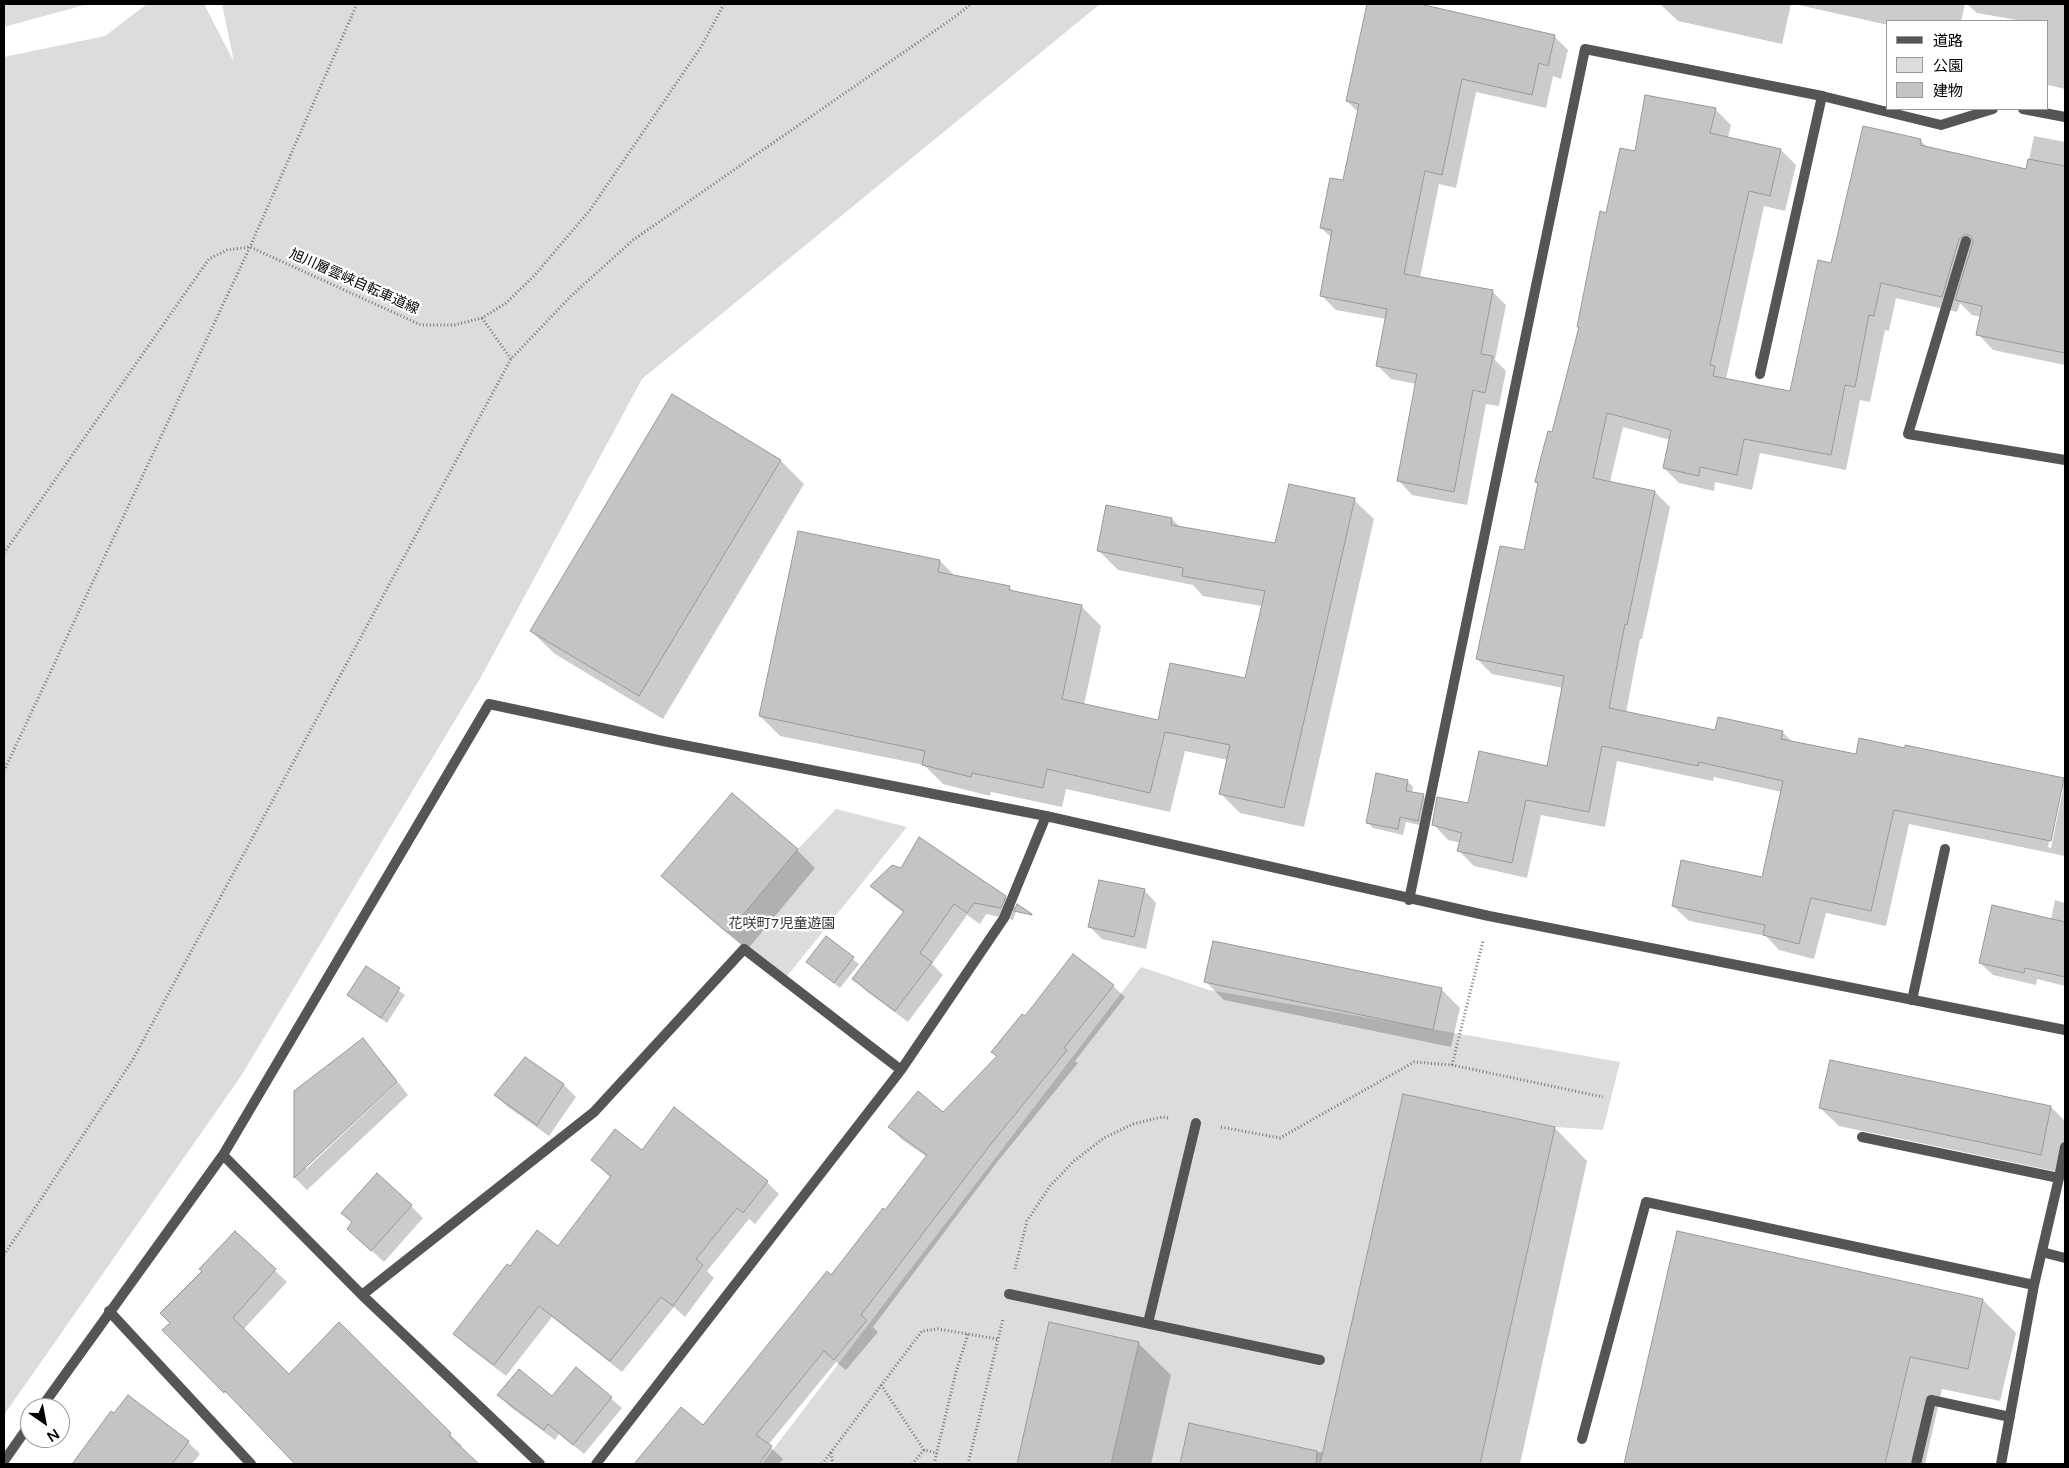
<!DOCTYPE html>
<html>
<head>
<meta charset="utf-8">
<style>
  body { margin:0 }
  #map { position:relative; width:2069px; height:1468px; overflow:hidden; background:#fff; font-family:"Varela Round","Noto Sans JP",sans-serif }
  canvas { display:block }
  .frame { position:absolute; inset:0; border:5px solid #000; pointer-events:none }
  .legend { position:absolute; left:1886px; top:20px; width:162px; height:90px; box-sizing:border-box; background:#fff; border:1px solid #999; margin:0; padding:6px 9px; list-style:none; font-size:15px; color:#000 }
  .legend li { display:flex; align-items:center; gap:10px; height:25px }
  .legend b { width:25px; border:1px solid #999 }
  .north { position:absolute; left:20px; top:1398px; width:50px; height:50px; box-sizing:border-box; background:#fff; border:1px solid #999; border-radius:50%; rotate:147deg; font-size:14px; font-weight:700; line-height:20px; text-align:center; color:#000 }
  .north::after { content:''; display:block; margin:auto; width:18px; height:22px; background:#000; clip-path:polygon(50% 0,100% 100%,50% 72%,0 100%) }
</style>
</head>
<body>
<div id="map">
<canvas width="2069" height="1468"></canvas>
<div class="frame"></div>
<ul class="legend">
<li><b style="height:6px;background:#555"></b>道路</li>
<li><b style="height:14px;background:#dcdcdc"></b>公園</li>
<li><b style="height:14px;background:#c4c4c4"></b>建物</li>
</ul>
<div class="north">N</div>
</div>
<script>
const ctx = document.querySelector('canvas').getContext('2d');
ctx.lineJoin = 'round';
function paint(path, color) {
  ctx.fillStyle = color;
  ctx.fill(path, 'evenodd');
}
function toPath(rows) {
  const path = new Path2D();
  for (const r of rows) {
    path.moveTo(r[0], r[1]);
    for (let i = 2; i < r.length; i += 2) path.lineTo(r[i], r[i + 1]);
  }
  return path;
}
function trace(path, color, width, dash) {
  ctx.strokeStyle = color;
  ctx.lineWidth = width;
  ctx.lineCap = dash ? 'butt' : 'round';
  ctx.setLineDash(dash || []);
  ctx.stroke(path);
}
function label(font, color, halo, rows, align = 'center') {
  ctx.font = font + ' "Varela Round","Noto Sans JP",sans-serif';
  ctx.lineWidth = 4.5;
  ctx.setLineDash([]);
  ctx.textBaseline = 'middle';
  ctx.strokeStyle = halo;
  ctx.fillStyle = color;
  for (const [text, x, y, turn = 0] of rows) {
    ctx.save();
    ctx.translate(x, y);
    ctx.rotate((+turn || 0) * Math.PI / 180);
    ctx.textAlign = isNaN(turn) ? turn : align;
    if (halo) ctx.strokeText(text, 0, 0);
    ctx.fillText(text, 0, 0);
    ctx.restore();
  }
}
const green = toPath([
  [4,4,88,4,4,27],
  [147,4,204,4,234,62,222,4,1100,4,642,379,481,677,241,1076,4,1415,4,57,105,36],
  [836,809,907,827,784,980,728,933,798,849],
  [1141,967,1209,990,1620,1062,1603,1130,1555,1127,1403,1094,1320,1464,1275,1464,1279,1442,1189,1423,1180,1464,1111,1464,1139,1342,1049,1322,1017,1464,762,1464]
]);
const shadow = toPath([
  [1368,4,1414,4,1554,36,1568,50,1561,79,1553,76,1546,108,1476,92,1456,188,1439,184,1420,278,1492,291,1506,305,1495,360,1506,371,1499,406,1486,404,1467,505,1412,495,1399,481,1416,384,1391,379,1377,365,1386,319,1336,310,1322,296,1332,238,1321,228,1344,182,1358,112,1347,101],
  [1660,4,1791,4,1782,44,1678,21],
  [1794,4,1965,4,1961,21,1888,21,1888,25],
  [1967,4,2065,4,2065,89,2048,85,2048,21,2023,21,1977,13],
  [1715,109,1731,125,1728,138,1781,150,1796,165,1785,211,1764,206,1726,379,1791,392,1832,264,1920,140,1928,148,2027,170,2034,136,2065,142,2065,365,1993,350,1978,334,1981,317,1972,315,1960,303,1957,312,1896,298,1889,331,1885,330,1870,402,1860,400,1846,470,1760,453,1752,490,1715,482,1714,491,1679,483,1664,468,1670,440,1623,427,1610,482,1655,492,1670,507,1642,639,1640,639,1626,713,1716,731,1782,732,1793,742,1857,755,2063,779,2065,781,2065,856,1909,824,1886,926,1826,913,1814,959,1779,950,1766,936,1689,921,1673,906,1763,878,1782,792,1714,777,1713,781,1617,761,1605,827,1541,815,1527,878,1474,866,1459,851,1461,843,1448,840,1433,824,1469,805,1548,767,1563,688,1492,674,1477,659,1525,551,1539,484,1537,482,1553,433,1607,214,1636,152],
  [2061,789,2063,789,2051,848,2048,847],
  [781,461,804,484,663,719,555,654,531,631],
  [1354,500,1374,519,1304,827,1240,813,1220,793,1228,760,1185,751,1170,812,1066,789,1062,807,991,792,990,796,943,784,924,765,780,736,760,716,940,561,956,577,1009,587,1014,592,1081,606,1101,626,1084,705,1159,722,1246,680,1262,606,1203,596,1193,585,1118,570,1098,550,1172,519,1180,527,1276,544],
  [1407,781,1413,787,1412,793,1423,796,1429,801,1424,826,1406,822,1403,835,1373,828,1367,822],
  [797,850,815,868,747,950,681,894,663,876],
  [872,886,1005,897,1017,909,1013,920,986,914,980,924,967,915,932,964,943,975,908,1022,866,991,854,979,904,913,884,898],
  [1144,890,1156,903,1146,949,1102,939,1090,927],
  [2055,900,2065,903,2065,986,2037,979,2036,985,1993,975,1980,963,2051,920],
  [826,938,859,964,840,988,814,968],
  [366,967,405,995,387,1023,348,995],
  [1206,982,1441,989,1460,1008,1451,1047,1224,1000],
  [1113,986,1125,997,1075,1061,1078,1063,998,1161,873,1327,878,1332,846,1370,836,1362,768,1445,783,1459,779,1464,647,1464,641,1458,703,1426,885,1212,927,1157,901,1139,890,1127,943,1114,998,1057,1025,1018],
  [363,1040,397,1080,306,1166,306,1169,398,1082,408,1095,307,1190,295,1178,295,1091],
  [525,1058,564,1085,576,1097,549,1136,508,1107,495,1095],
  [1404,1095,1555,1128,1587,1161,1520,1464,1181,1464,1190,1424,1324,1453],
  [2051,1107,2065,1121,2065,1141,2059,1172,1839,1126,1820,1108],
  [674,1109,767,1182,779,1194,755,1224,749,1219,707,1271,714,1278,685,1317,674,1307,622,1372,552,1317,506,1376,467,1346,455,1334,510,1268,558,1248,611,1178,592,1160,642,1152],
  [411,1206,423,1218,384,1262,361,1241],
  [235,1233,287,1282,243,1330,289,1376,339,1324,462,1446,460,1448,476,1464,299,1464,164,1330,172,1323,203,1271],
  [1678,1233,1983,1300,2016,1333,2000,1401,1942,1389,1925,1464,1626,1464],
  [1050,1324,1138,1343,1171,1375,1151,1464,1018,1464],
  [576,1369,622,1408,584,1454,559,1434,555,1440,509,1406,499,1395,553,1397],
  [112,1413,188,1442,200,1454,192,1464,73,1464]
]);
const building = toPath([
  [1367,4,1420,4,1555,35,1548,66,1539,63,1532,95,1462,79,1442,175,1425,171,1404,274,1493,290,1481,354,1493,356,1485,393,1473,390,1454,492,1397,481,1417,374,1376,366,1387,309,1320,296,1332,230,1320,228,1330,178,1343,180,1359,104,1346,101,1367,4],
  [1645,95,1716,108,1710,133,1781,149,1770,196,1749,191,1710,365,1715,366,1713,376,1790,391,1818,260,1831,263,1863,126,1921,139,1920,145,2026,169,2028,159,2065,166,2065,353,1976,335,1982,306,1955,300,1973,242,1971,236,1965,234,1959,239,1942,297,1881,283,1874,316,1869,315,1855,387,1845,385,1831,455,1744,439,1737,475,1700,467,1699,476,1663,468,1671,430,1607,413,1593,478,1655,491,1627,625,1625,624,1609,708,1715,730,1718,717,1783,731,1781,739,1856,754,1859,738,1905,748,1905,745,2064,778,2051,841,1894,810,1871,911,1811,898,1799,944,1763,935,1765,925,1672,906,1681,860,1762,877,1783,781,1699,762,1698,766,1602,746,1589,812,1526,800,1512,863,1457,851,1462,833,1432,825,1437,797,1468,803,1479,751,1547,766,1564,676,1476,659,1500,546,1524,550,1538,483,1535,482,1541,457,1548,431,1552,432,1579,327,1577,327,1600,211,1606,213,1620,148,1635,151,1645,95],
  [672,394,781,460,639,696,530,631,672,394],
  [1289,484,1355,498,1284,808,1219,794,1230,745,1165,732,1150,793,1047,769,1043,788,972,773,971,777,922,765,925,751,759,716,798,531,940,560,938,572,1010,586,1009,590,1082,605,1062,699,1158,720,1170,663,1245,678,1265,591,1182,576,1183,568,1097,551,1106,505,1172,518,1171,525,1275,543,1289,484],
  [1376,773,1408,780,1406,791,1424,794,1418,821,1400,817,1398,829,1366,823,1376,773],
  [732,793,798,849,728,933,661,876,732,793],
  [919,837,1006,896,1001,908,974,903,967,913,954,904,920,953,932,962,895,1011,852,979,904,911,870,886,892,865,901,868,919,837],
  [1099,880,1145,889,1134,937,1088,927,1099,880],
  [1017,904,1032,914,1032,915,1014,911,1017,904],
  [1992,905,2065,922,2065,977,2025,968,2024,973,1979,963,1992,905],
  [826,936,854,957,834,983,806,962,826,936],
  [1213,941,1442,988,1433,1030,1204,982,1213,941],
  [1073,954,1114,985,1064,1048,1067,1050,987,1149,861,1315,867,1320,834,1360,824,1351,756,1435,772,1446,759,1464,634,1464,681,1407,703,1425,827,1271,831,1275,883,1208,885,1210,927,1155,888,1127,918,1091,943,1112,997,1056,991,1052,1022,1014,1025,1016,1073,954],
  [366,966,400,988,381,1018,347,995,366,966],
  [363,1038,397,1082,294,1178,294,1091,363,1038],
  [525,1057,564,1084,537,1125,494,1095,525,1057],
  [1830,1060,2051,1106,2041,1155,1819,1108,1830,1060],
  [1403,1094,1555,1127,1480,1464,1320,1464,1403,1094],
  [674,1107,768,1181,743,1213,737,1208,696,1259,703,1265,673,1306,661,1297,610,1361,539,1306,494,1365,453,1334,507,1264,510,1266,537,1230,558,1246,611,1176,591,1160,615,1129,642,1150,674,1107],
  [377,1173,412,1205,371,1251,347,1229,352,1222,341,1213,377,1173],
  [235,1231,276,1269,233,1318,289,1374,339,1322,451,1433,449,1436,479,1464,295,1464,225,1391,224,1393,162,1330,170,1323,160,1313,202,1271,199,1269,235,1231],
  [1677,1231,1983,1299,1968,1369,1910,1357,1885,1464,1624,1464,1677,1231],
  [1049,1322,1139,1342,1111,1464,1017,1464,1049,1322],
  [576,1367,612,1397,573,1445,548,1424,544,1430,497,1395,519,1369,552,1396,576,1367],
  [128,1395,189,1441,172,1464,72,1464,111,1411,114,1413,128,1395],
  [1189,1423,1317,1451,1316,1464,1180,1464,1189,1423]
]);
const path = toPath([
  [482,318,511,359],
  [4,553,209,259,227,250,250,247,421,325,454,325,482,318,506,303,534,276,590,210,701,47,724,4],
  [4,771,250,247,357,4],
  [1452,1065,1483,941],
  [1221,1127,1280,1138,1414,1062,1452,1065,1603,1097],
  [4,1255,132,1061,511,359,571,296,633,240,956,16,971,4],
  [1015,1269,1027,1221,1050,1186,1074,1161,1104,1138,1133,1124,1162,1117,1170,1118],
  [881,1385,924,1450,937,1453],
  [831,1453,833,1464],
  [822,1464,922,1331,938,1329,998,1339],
  [912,1464,924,1450],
  [934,1464,956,1372,968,1334],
  [968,1464,1003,1319]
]);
const service = toPath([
  [1966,241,1908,434,2065,460],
  [1760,374,1822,96],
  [1912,1000,1945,849],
  [1862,1137,2059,1178,2065,1147],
  [2042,1252,2065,1258],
  [2034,1285,2059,1178],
  [1582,1439,1646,1202,2034,1285,2001,1464],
  [1916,1464,1931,1400,2010,1417]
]);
const pedestrian = toPath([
  [1009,1294,1320,1360],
  [1148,1323,1196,1123]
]);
const minor = toPath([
  [2023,109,2065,117],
  [1409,900,1585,49,1822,96,1941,125,1993,109],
  [223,1155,362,1295,540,1464],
  [362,1295,594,1112,744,949,901,1070],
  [109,1311,251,1464],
  [41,1408,223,1155,489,704,663,741,1046,816,1489,916,2065,1030],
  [4,1461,30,1424],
  [596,1464,901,1070,1004,918,1046,816]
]);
const streetNames = [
  ["旭川層雲峡自転車道線",354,282,24]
];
const parkNames = [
  ["花咲町7児童遊園",782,924]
];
paint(green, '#dcdcdc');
paint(shadow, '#0003');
paint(building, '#c4c4c4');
trace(building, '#999', 1);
trace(path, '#777', 3, [1, 2.5]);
trace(service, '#555', 10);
trace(pedestrian, '#555', 10);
trace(minor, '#555', 10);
label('14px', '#000', '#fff', streetNames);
label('14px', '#333', '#fff', parkNames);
</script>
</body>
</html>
